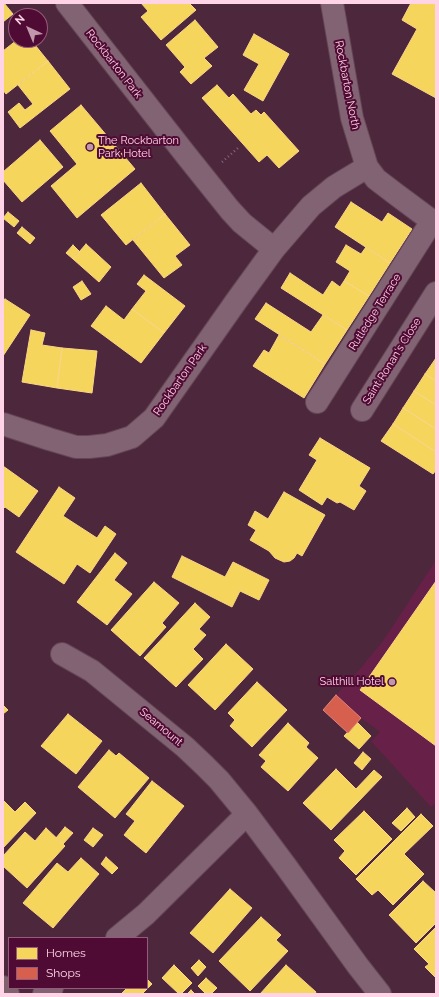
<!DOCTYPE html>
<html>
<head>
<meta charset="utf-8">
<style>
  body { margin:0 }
  #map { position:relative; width:439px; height:997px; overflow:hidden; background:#4d273c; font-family:Raleway,sans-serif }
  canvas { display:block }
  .frame { position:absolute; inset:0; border:4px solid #ffd4e7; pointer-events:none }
  .legend { position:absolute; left:8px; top:937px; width:140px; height:52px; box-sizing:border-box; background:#500b34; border:1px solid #965b7c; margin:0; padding:5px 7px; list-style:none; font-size:12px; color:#ffd4e7 }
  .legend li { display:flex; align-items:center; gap:8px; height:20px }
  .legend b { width:20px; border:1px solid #965b7c }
  .north { position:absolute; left:8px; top:8px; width:40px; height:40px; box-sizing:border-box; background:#500b34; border:1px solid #965b7c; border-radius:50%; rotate:316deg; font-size:11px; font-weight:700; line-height:16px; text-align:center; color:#ffd4e7 }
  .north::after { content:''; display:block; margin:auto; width:14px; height:18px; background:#c197ab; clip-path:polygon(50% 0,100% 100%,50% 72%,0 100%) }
</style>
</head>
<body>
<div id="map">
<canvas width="439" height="997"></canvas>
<div class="frame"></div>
<ul class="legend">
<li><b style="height:11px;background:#f6d55c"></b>Homes</li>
<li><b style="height:11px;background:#d6604d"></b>Shops</li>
</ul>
<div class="north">N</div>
</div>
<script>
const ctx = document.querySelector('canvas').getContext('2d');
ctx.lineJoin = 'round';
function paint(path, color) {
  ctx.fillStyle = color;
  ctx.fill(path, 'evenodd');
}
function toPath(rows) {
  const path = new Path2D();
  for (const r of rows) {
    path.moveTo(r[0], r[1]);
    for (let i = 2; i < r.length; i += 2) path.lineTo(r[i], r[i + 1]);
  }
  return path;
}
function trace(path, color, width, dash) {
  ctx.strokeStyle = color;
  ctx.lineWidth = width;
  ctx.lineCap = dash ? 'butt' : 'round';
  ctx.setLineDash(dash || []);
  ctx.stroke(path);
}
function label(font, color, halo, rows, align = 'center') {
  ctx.font = font + ' Raleway,sans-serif';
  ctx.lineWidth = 4;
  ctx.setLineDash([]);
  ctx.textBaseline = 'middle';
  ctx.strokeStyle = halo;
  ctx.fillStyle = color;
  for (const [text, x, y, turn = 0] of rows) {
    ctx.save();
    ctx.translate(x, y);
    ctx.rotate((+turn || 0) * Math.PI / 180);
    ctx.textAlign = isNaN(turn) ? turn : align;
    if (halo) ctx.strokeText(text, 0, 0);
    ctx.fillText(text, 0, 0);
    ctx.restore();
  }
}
const built = toPath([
  [436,560,436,803,431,807,371,741,380,732,361,718,336,695,359,670,383,641]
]);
const homes = toPath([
  [3,3,4,3,13,14,3,22,3,3],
  [141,3,189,3,196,10,161,40,141,17,148,11,141,3],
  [411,3,436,3,436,98,392,74,417,29,402,20,411,3],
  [195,20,218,47,204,58,212,66,191,84,180,72,185,67,166,45,195,20],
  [254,34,289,54,263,101,244,90,259,64,243,55,254,34],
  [17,40,31,40,48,61,6,94,3,90,3,51,17,40],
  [48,61,70,89,20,128,8,112,19,103,25,110,33,104,18,85,48,61],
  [217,85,229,98,233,94,251,114,256,110,261,115,264,112,299,151,279,168,267,155,259,162,202,98,217,85],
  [81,105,135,169,77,218,51,186,77,164,50,131,81,105],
  [40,140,63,167,22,202,3,180,3,172,40,140],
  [141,183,165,214,126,245,101,215,141,183],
  [351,202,382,222,388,213,412,229,390,263,335,227,351,202],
  [8,212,19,221,14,227,3,218,8,212],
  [165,214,190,245,175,256,182,265,164,278,133,240,165,214],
  [22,227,35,238,30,244,17,233,22,227],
  [86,244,111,267,99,282,73,259,86,244],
  [73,245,80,252,73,259,66,253,73,245],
  [346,245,361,254,366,247,390,263,369,296,344,281,350,271,336,262,346,245],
  [290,273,323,295,332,281,340,287,344,281,369,296,347,330,281,288,290,273],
  [144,275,185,306,164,333,132,309,146,291,137,284,144,275],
  [82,281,91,294,81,300,73,287,82,281],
  [5,299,30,315,3,356,3,302,5,299],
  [266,303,311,332,323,315,347,330,325,364,255,319,266,303],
  [106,306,124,320,132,309,164,333,141,363,91,326,106,306],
  [31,330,45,333,42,345,62,348,57,388,22,382,31,330],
  [279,335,325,364,304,398,253,366,264,350,269,353,279,335],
  [62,348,97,351,92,393,57,388,62,348],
  [436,358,436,381,425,374,436,358],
  [425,374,436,381,436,405,414,391,425,374],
  [414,391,436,405,436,429,403,408,414,391],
  [403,408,436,429,436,452,393,424,403,408],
  [393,424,436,452,436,470,433,474,381,441,393,424],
  [320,438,370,468,359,486,366,491,354,510,340,502,337,503,327,497,322,505,299,490,317,460,309,455,320,438],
  [3,466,38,491,19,517,5,507,3,509,3,466],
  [59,487,75,498,63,516,97,538,105,526,116,534,90,573,77,564,64,584,16,552,59,487],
  [284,492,325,515,302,556,297,553,294,558,290,561,284,562,275,558,269,551,250,540,256,530,248,525,255,511,268,519,284,492],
  [115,553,127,563,114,580,132,594,107,625,77,602,115,553],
  [182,556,225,577,233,562,269,580,259,600,240,591,232,607,172,577,182,556],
  [436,581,436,746,360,690,436,581],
  [154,582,179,603,162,623,166,627,140,656,111,630,154,582],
  [195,603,210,617,199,629,206,635,193,649,203,659,176,687,144,658,195,603],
  [226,644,253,669,215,710,188,685,226,644],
  [257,682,287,710,252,747,230,726,235,720,228,713,257,682],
  [3,705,8,710,3,714,3,705],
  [68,714,102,741,76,774,41,746,68,714],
  [357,722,371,736,359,749,344,736,357,722],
  [288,723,309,743,306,747,318,758,288,791,261,767,266,761,259,755,288,723],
  [109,750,116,756,119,753,149,778,115,818,78,787,109,750],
  [363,752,371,759,362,770,354,763,363,752],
  [336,769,356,789,374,770,382,777,331,830,303,803,336,769],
  [152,781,184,806,146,853,124,835,135,821,126,814,152,781],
  [3,800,15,812,25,802,36,813,3,848,3,800],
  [407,808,415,817,401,831,392,823,407,808],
  [364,811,392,839,356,875,339,858,345,851,334,840,364,811],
  [421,814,433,826,404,854,424,874,393,905,378,890,372,895,356,879,421,814],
  [65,827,73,833,63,844,56,838,65,827],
  [46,828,65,846,27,888,3,866,3,856,25,832,35,841,46,828],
  [93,828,103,835,93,847,84,840,93,828],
  [106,857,118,868,112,874,101,864,106,857],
  [81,858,99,874,53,928,23,903,57,863,68,872,81,858],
  [423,881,436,893,436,923,416,943,389,915,423,881],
  [230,889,252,908,213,953,190,933,230,889],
  [261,917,281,935,276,940,288,951,250,991,219,961,261,917],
  [436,927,436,978,425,967,429,964,414,949,436,927],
  [199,960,206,967,198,976,191,968,199,960],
  [174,965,192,983,181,994,179,994,162,978,174,965],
  [286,965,316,992,315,994,260,994,286,965],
  [206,978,217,988,211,994,206,994,198,986,206,978],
  [147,979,152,984,142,994,121,994,127,988,147,988,147,979],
  [191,990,195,994,187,994,191,990]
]);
const shops = toPath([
  [336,695,361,718,348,733,323,710,336,695]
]);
const path = toPath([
  [222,162,238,148]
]);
const minor = toPath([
  [67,3,186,155,230,210,242,223,274,249],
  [332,3,352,118,367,167,376,179,397,195,436,224],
  [317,402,432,221],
  [362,410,436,293],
  [3,424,49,439,76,447,89,447,107,445,132,437,154,418,237,300,274,249,311,206,334,187,367,167],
  [62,654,92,671,185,747,204,765,219,780,247,814,285,865,358,966,380,994],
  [117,938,146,914,247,814],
  [44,994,52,988]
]);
const major = toPath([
  [3,987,8,994]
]);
const markers = [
  [90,147,4,"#c197ab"],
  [392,682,4,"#c197ab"]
];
const streetNames = [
  ["Rockbarton Park",114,64,52],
  ["Rockbarton North",347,85,79],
  ["Rutledge Terrace",375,312,-58],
  ["Saint Ronan's Close",392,361,-58],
  ["Rockbarton Park",180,380,-55],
  ["Seamount",161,727,40]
];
const poiNames = [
  ["The Rockbarton",98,141],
  ["Park Hotel",98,154],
  ["Salthill Hotel",384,682,"right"]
];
paint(built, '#672047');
paint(homes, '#f6d55c');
trace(homes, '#f9d586', 1);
paint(shops, '#d6604d');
trace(shops, '#e2837b', 1);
trace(minor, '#654656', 24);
trace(major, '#654656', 24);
trace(path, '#846877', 2.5, [1, 3]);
trace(minor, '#826373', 22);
trace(major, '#7e636c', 22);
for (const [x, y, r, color] of markers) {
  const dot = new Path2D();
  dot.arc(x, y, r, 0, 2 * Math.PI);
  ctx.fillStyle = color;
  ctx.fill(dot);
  trace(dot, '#500b34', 1.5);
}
label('11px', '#ffd4e7', '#500b34', streetNames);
label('11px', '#ffd4e7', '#500b34', poiNames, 'left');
</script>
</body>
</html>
